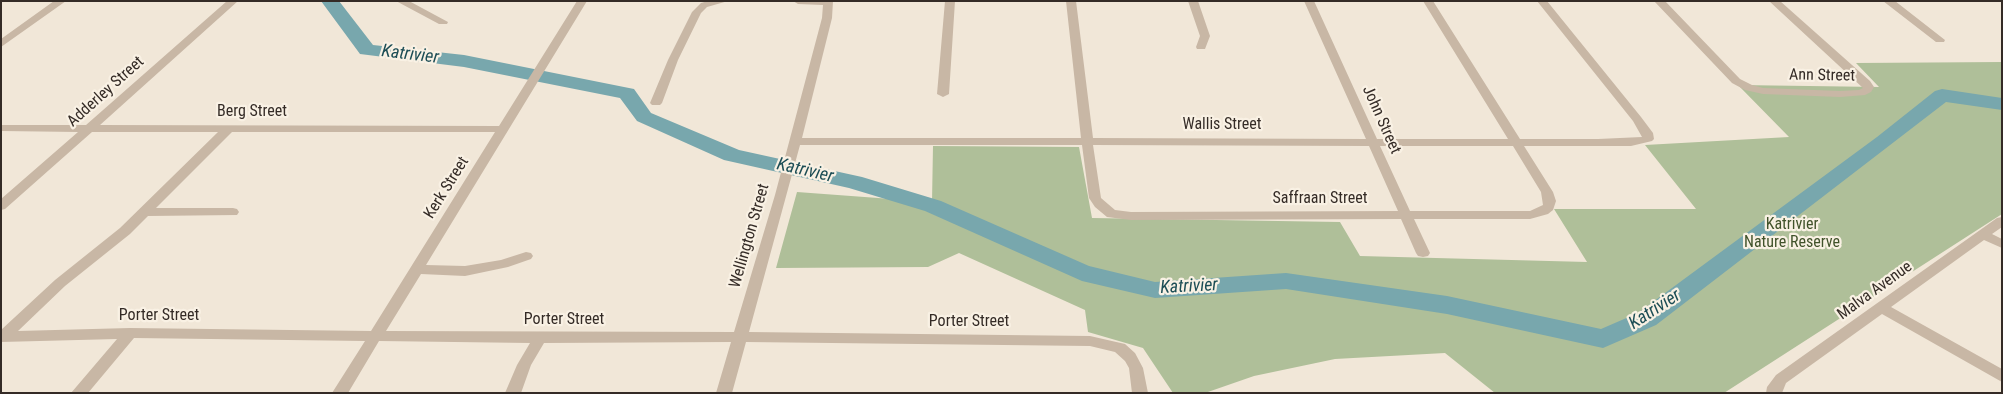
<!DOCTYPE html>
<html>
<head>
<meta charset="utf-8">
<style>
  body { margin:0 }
  #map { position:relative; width:2003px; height:394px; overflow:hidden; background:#f1e7d8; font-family:"Roboto Condensed",sans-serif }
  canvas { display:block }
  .frame { position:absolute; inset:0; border:2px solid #342b26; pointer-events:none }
</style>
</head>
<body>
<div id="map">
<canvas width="2003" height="394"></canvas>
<div class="frame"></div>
</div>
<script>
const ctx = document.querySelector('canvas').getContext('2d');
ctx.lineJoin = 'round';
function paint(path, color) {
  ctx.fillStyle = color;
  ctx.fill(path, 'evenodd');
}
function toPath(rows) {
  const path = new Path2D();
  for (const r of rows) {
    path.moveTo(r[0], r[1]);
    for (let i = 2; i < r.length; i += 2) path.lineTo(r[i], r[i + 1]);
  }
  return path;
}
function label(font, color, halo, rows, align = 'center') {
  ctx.font = font + ' "Roboto Condensed",sans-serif';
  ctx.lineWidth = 4.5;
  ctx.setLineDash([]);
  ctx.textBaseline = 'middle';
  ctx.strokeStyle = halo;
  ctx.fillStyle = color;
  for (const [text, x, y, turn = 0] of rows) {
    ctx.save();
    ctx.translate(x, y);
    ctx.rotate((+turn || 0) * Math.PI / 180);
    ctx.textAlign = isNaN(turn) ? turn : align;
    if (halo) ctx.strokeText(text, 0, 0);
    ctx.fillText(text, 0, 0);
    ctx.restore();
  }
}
const green = toPath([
  [2002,62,2002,214,1724,393,1495,393,1445,353,1335,359,1254,376,1205,393,1173,393,1143,348,1088,332,1085,310,959,253,928,267,776,268,797,192,932,202,933,146,1079,147,1092,218,1340,222,1360,256,1587,262,1554,209,1696,209,1645,145,1789,137,1738,85,1879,87,1856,63]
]);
const river = toPath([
  [321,1,339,1,373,45,464,55,634,89,651,113,739,150,862,177,941,201,1089,266,1155,282,1286,273,1447,296,1601,329,1638,313,1877,137,1935,91,1942,89,2002,98,2002,110,1946,102,1656,325,1603,348,1447,314,1286,289,1155,298,1082,281,925,211,849,188,724,160,637,121,620,98,464,67,360,54,321,1]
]);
const street = toPath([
  [54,1,66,1,1,47,1,39,54,1],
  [227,1,238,1,100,125,499,126,577,1,587,1,426,265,465,266,501,260,526,252,531,253,533,256,531,259,508,267,465,276,421,274,386,331,734,332,775,195,822,18,823,5,798,4,793,1,833,1,832,18,802,138,1081,138,1066,1,1076,1,1093,138,1366,139,1304,1,1314,1,1377,139,1508,139,1423,1,1433,1,1520,139,1598,139,1642,137,1633,121,1537,1,1547,1,1641,117,1653,133,1654,139,1652,141,1631,146,1524,146,1553,192,1556,201,1553,210,1548,214,1530,219,1414,219,1430,253,1428,256,1423,257,1418,256,1416,253,1401,219,1131,220,1107,217,1095,207,1089,198,1082,145,800,145,749,332,1090,336,1125,344,1135,353,1143,368,1148,393,1132,393,1129,368,1125,361,1115,352,1090,346,746,342,732,393,716,393,731,342,544,343,531,365,521,393,505,393,517,365,530,343,379,341,348,393,332,393,365,341,134,338,88,393,71,393,117,339,1,342,1,330,55,280,120,228,218,132,92,132,5,209,1,210,1,199,78,132,1,131,1,125,86,125,227,1],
  [232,132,495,132,371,331,130,328,18,331,65,286,130,234,148,216,237,215,239,212,237,209,233,208,156,208,232,132],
  [1093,145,1369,146,1398,211,1131,212,1115,210,1101,198,1093,145],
  [1380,146,1513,146,1541,192,1543,205,1530,211,1410,211,1380,146],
  [396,1,409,1,448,22,447,24,439,24,396,1],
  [708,1,728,1,707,7,701,13,678,60,662,103,660,105,652,105,650,103,668,60,692,12,701,3,708,1],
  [945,1,955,1,949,94,943,97,937,94,945,1],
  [1188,1,1198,1,1210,36,1205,49,1197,49,1196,47,1200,36,1188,1],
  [1654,1,1665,1,1740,79,1752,85,1763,88,1840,91,1859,90,1863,88,1769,1,1780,1,1870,81,1874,87,1871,92,1865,95,1840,97,1763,94,1745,90,1732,83,1654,1],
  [1883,1,1895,1,1945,40,1944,42,1936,42,1883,1],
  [2002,217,2002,227,1992,234,2002,239,2002,248,1984,240,1891,307,2002,369,2002,382,1882,314,1786,383,1782,393,1766,393,1767,387,1776,375,1997,218,2002,217]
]);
const streetNames = [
  ["Ann Street",1822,76,1],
  ["Adderley Street",106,92,-42],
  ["Berg Street",252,112],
  ["John Street",1381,120,66],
  ["Wallis Street",1222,125],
  ["Kerk Street",447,188,-58],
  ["Saffraan Street",1320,199],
  ["Wellington Street",750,236,-74],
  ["Malva Avenue",1875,291,-36],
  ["Porter Street",159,316],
  ["Porter Street",564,320],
  ["Porter Street",969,322]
];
const parkNames = [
  ["Katrivier",1792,225],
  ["Nature Reserve",1792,243]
];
const waterNames = [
  ["Katrivier",410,55,7],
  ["Katrivier",805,171,13],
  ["Katrivier",1189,287,-3],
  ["Katrivier",1655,310,-33]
];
paint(green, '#afbf99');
paint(river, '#78a7ad');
paint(street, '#c8b7a5');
label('16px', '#342b26', '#f9f1e4', streetNames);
label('16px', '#40522a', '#f9f1e4', parkNames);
label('italic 18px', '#1c4d55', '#f9f1e4', waterNames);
</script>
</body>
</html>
